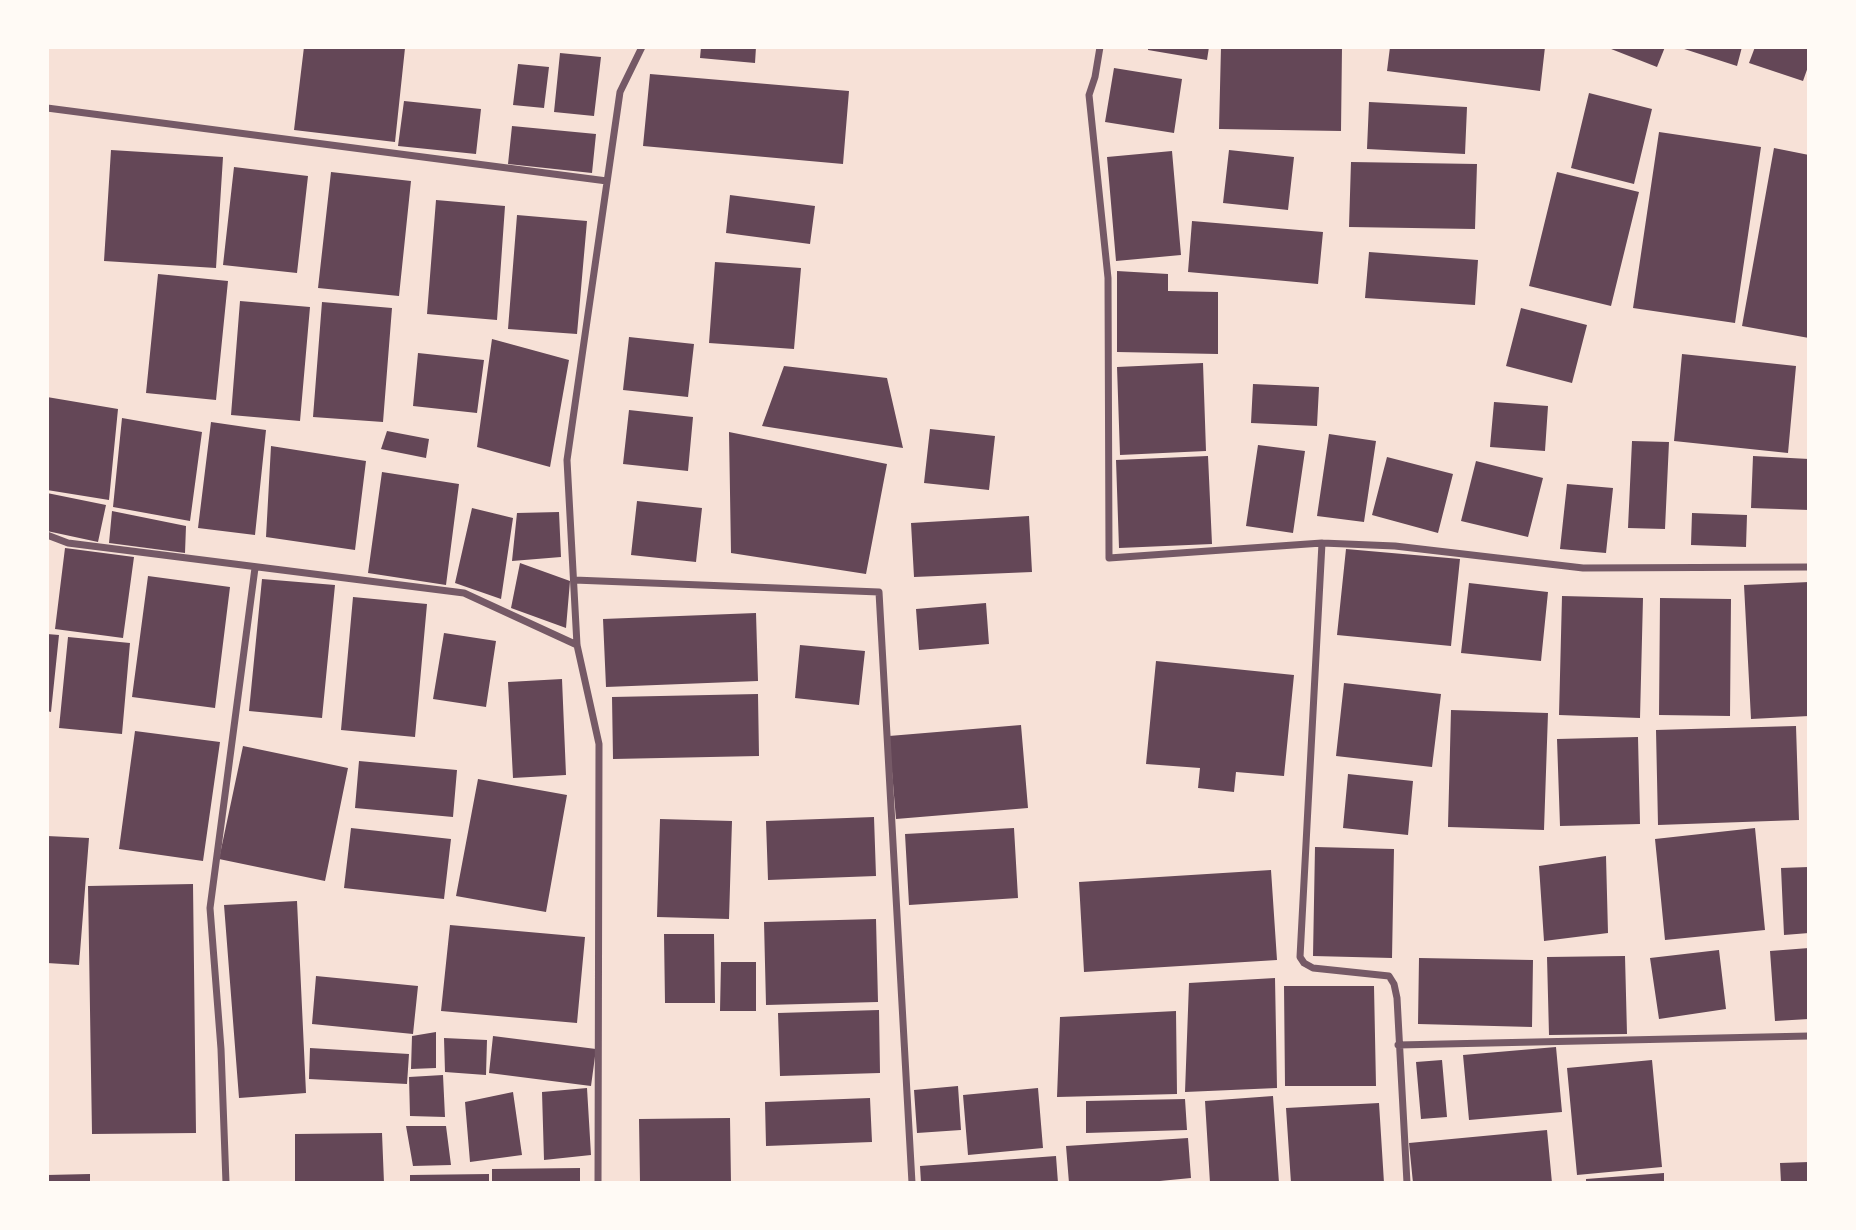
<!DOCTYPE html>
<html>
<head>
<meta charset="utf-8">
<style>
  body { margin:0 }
  #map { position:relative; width:1856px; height:1230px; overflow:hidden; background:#f7e1d7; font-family:"Playfair Display",serif }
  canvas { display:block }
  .frame { position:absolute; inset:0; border:49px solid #fffaf5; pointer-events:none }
</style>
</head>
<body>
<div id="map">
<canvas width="1856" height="1230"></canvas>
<div class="frame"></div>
</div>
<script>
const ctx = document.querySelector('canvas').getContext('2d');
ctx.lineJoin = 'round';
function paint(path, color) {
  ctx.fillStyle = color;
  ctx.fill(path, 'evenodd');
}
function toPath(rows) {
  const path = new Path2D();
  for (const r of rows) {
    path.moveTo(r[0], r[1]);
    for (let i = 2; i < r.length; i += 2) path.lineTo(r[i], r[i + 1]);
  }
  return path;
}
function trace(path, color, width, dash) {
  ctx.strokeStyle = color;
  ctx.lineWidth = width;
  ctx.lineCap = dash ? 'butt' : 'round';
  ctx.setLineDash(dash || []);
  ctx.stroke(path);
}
const building = toPath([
  [304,47,405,48,395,142,294,130],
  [701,47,756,47,755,63,700,58],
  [1148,47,1209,47,1207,60,1148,50],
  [1221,47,1342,47,1341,131,1219,129],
  [1390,47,1545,47,1540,91,1387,71],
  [1606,47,1665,47,1657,67],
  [1678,47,1742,47,1737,66],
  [1755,47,1809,47,1809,64,1803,81,1749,63],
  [560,53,601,57,594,116,554,112],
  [518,64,549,67,544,108,513,105],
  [1114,68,1182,79,1174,133,1105,122],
  [650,74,849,91,843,164,643,146],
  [1589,93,1652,109,1634,184,1571,168],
  [404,101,481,109,476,154,398,146],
  [1369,102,1467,107,1465,154,1367,149],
  [512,126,596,134,592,173,508,164],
  [1659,132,1761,147,1735,323,1633,308],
  [1774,148,1809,155,1809,338,1742,326],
  [111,150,223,157,216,268,104,261],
  [1229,150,1294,157,1288,210,1223,203],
  [1172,151,1181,255,1116,261,1107,157],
  [1351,162,1477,164,1475,229,1349,227],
  [234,167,308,176,297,273,223,265],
  [331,172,411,181,399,296,318,288],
  [1557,172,1639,192,1611,306,1529,286],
  [730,195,815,206,810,244,726,233],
  [436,200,505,206,497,320,427,314],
  [517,215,587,221,577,334,508,329],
  [1192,221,1323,232,1318,284,1188,272],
  [1369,252,1478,260,1475,305,1365,298],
  [715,262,801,268,794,349,709,343],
  [1117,271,1168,274,1168,291,1218,292,1218,354,1117,352],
  [158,274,228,281,216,400,146,393],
  [240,301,310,307,300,421,231,415],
  [322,302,392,308,383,422,313,417],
  [1521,308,1587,325,1572,383,1506,366],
  [629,337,694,344,688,397,623,390],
  [492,339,569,360,550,467,477,447],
  [418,353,484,360,477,413,413,406],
  [1682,354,1796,366,1788,453,1674,441],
  [1203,363,1206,451,1120,455,1117,367],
  [784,366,887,378,903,448,762,426],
  [1253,384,1319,387,1317,426,1251,423],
  [47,397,118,409,109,500,47,490],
  [1494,402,1548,406,1545,451,1490,447],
  [629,410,693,417,688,471,623,464],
  [122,418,202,432,190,521,113,507],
  [211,422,266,430,255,535,198,528],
  [930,429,995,436,989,490,924,483],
  [387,431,429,439,426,458,381,449],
  [729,432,887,464,866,574,731,553],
  [1329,434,1376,441,1364,522,1317,516],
  [1632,441,1669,442,1665,529,1628,528],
  [1258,445,1305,451,1293,533,1246,526],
  [271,446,366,461,355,550,266,537],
  [1208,456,1212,544,1119,548,1116,460],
  [1753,456,1809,459,1809,510,1751,508],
  [1387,457,1453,474,1438,533,1372,515],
  [1476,461,1543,478,1528,537,1461,521],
  [382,472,459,484,446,585,368,573],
  [1567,484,1613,488,1606,553,1560,549],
  [47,493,106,505,98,542,47,531],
  [637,501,702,508,696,562,631,555],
  [472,508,513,518,501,599,455,583],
  [112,511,186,526,185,553,109,543],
  [559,512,561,557,512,561,517,513],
  [1692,513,1747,515,1746,547,1691,545],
  [1029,516,1032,572,914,577,911,523],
  [65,548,134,557,123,638,55,629],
  [1346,549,1460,559,1451,646,1337,635],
  [520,563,570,581,566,628,511,608],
  [148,576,230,587,215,708,132,697],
  [262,579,335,585,322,718,249,711],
  [1809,582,1809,716,1751,719,1744,585],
  [1469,583,1548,592,1541,661,1461,653],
  [1562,596,1643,598,1640,718,1559,715],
  [353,597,427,604,415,737,341,730],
  [1660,598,1731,599,1730,716,1659,715],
  [986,603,989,644,919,650,916,609],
  [756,613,758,681,606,687,603,619],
  [444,633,496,641,486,707,433,699],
  [47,634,59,635,51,712,47,711],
  [68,637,130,643,122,734,59,728],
  [800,645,865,651,859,705,795,698],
  [1156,661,1294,675,1284,776,1236,772,1234,792,1198,788,1200,768,1146,764],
  [562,679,566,775,513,778,508,682],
  [1344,683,1441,694,1432,767,1336,756],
  [758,694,759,756,613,759,612,697],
  [1451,710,1548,713,1544,830,1448,827],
  [1021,725,1028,808,896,819,889,736],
  [1796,726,1799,820,1658,825,1656,730],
  [135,731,220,742,203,861,119,849],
  [1638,737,1640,824,1560,826,1557,739],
  [243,746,348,768,325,881,219,859],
  [359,761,457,770,453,817,355,808],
  [1348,774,1413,781,1408,835,1343,828],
  [478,779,567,795,546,912,456,896],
  [874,817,876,876,768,880,766,821],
  [660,819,732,821,729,919,657,917],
  [351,828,451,839,444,899,344,888],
  [1014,828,1018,898,909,905,905,834],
  [1755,828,1765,930,1665,940,1655,839],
  [47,836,89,838,79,965,47,963],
  [1315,847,1394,849,1392,958,1313,956],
  [1606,856,1608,933,1544,941,1539,866],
  [1809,867,1809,933,1784,935,1781,868],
  [1271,870,1277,960,1084,972,1079,882],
  [193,884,196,1133,92,1134,88,886],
  [297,901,306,1093,239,1098,224,905],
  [876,919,878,1002,766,1005,764,922],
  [450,925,585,937,577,1023,441,1011],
  [664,934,714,934,715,1003,665,1003],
  [1809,948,1809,1019,1775,1021,1770,951],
  [1719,950,1726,1009,1659,1019,1650,958],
  [1625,956,1627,1034,1549,1035,1547,957],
  [1419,958,1533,960,1532,1027,1418,1024],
  [721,962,756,962,756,1011,720,1011],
  [316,976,418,986,413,1034,312,1024],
  [1275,978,1277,1088,1185,1092,1189,983],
  [1284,986,1374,986,1376,1086,1285,1086],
  [879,1010,880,1073,780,1076,778,1013],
  [1176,1011,1177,1094,1057,1097,1060,1017],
  [436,1032,436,1068,411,1069,412,1036],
  [493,1036,596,1049,591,1086,489,1073],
  [444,1038,487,1040,486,1075,445,1072],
  [1556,1047,1562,1112,1469,1120,1463,1055],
  [310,1048,409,1054,407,1084,309,1079],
  [1442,1060,1447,1117,1421,1119,1416,1062],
  [1652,1060,1662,1167,1577,1175,1567,1068],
  [443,1075,445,1117,410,1116,409,1077],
  [958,1086,961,1130,917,1133,914,1090],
  [587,1088,591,1155,544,1160,542,1092],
  [1038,1088,1043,1148,968,1155,963,1095],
  [513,1092,522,1155,470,1162,465,1102],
  [1273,1096,1279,1183,1210,1183,1205,1101],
  [870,1098,872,1142,766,1146,765,1102],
  [1185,1099,1187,1130,1086,1133,1086,1101],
  [1379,1103,1384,1183,1291,1183,1286,1108],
  [730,1118,731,1183,640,1183,639,1119],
  [406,1126,446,1126,451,1165,413,1166],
  [1547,1130,1552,1183,1413,1183,1409,1143],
  [382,1133,384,1183,295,1183,295,1134],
  [1188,1138,1191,1178,1139,1183,1069,1183,1066,1146],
  [1056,1156,1058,1183,921,1183,920,1166],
  [1809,1162,1809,1183,1781,1183,1780,1163],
  [580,1168,580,1183,492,1183,492,1169],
  [1664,1173,1664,1183,1586,1183,1586,1179],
  [90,1174,90,1183,47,1183,47,1175],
  [489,1174,489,1183,410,1183,410,1175]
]);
const minor = toPath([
  [1100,47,1095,77,1089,95,1108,278,1109,558,1322,543,1395,546,1583,568,1809,567],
  [47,108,607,181],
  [47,535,68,543,464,593,577,645],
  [1322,543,1300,957,1304,963,1313,968,1389,976,1394,984,1397,998,1407,1183],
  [574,580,879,592,912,1183],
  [1398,1045,1809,1036],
  [226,1183,221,1049,210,908,255,568],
  [598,1183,599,744,577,645,567,460,620,92,642,47]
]);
paint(building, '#644757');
trace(minor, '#755966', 7);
</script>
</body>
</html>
